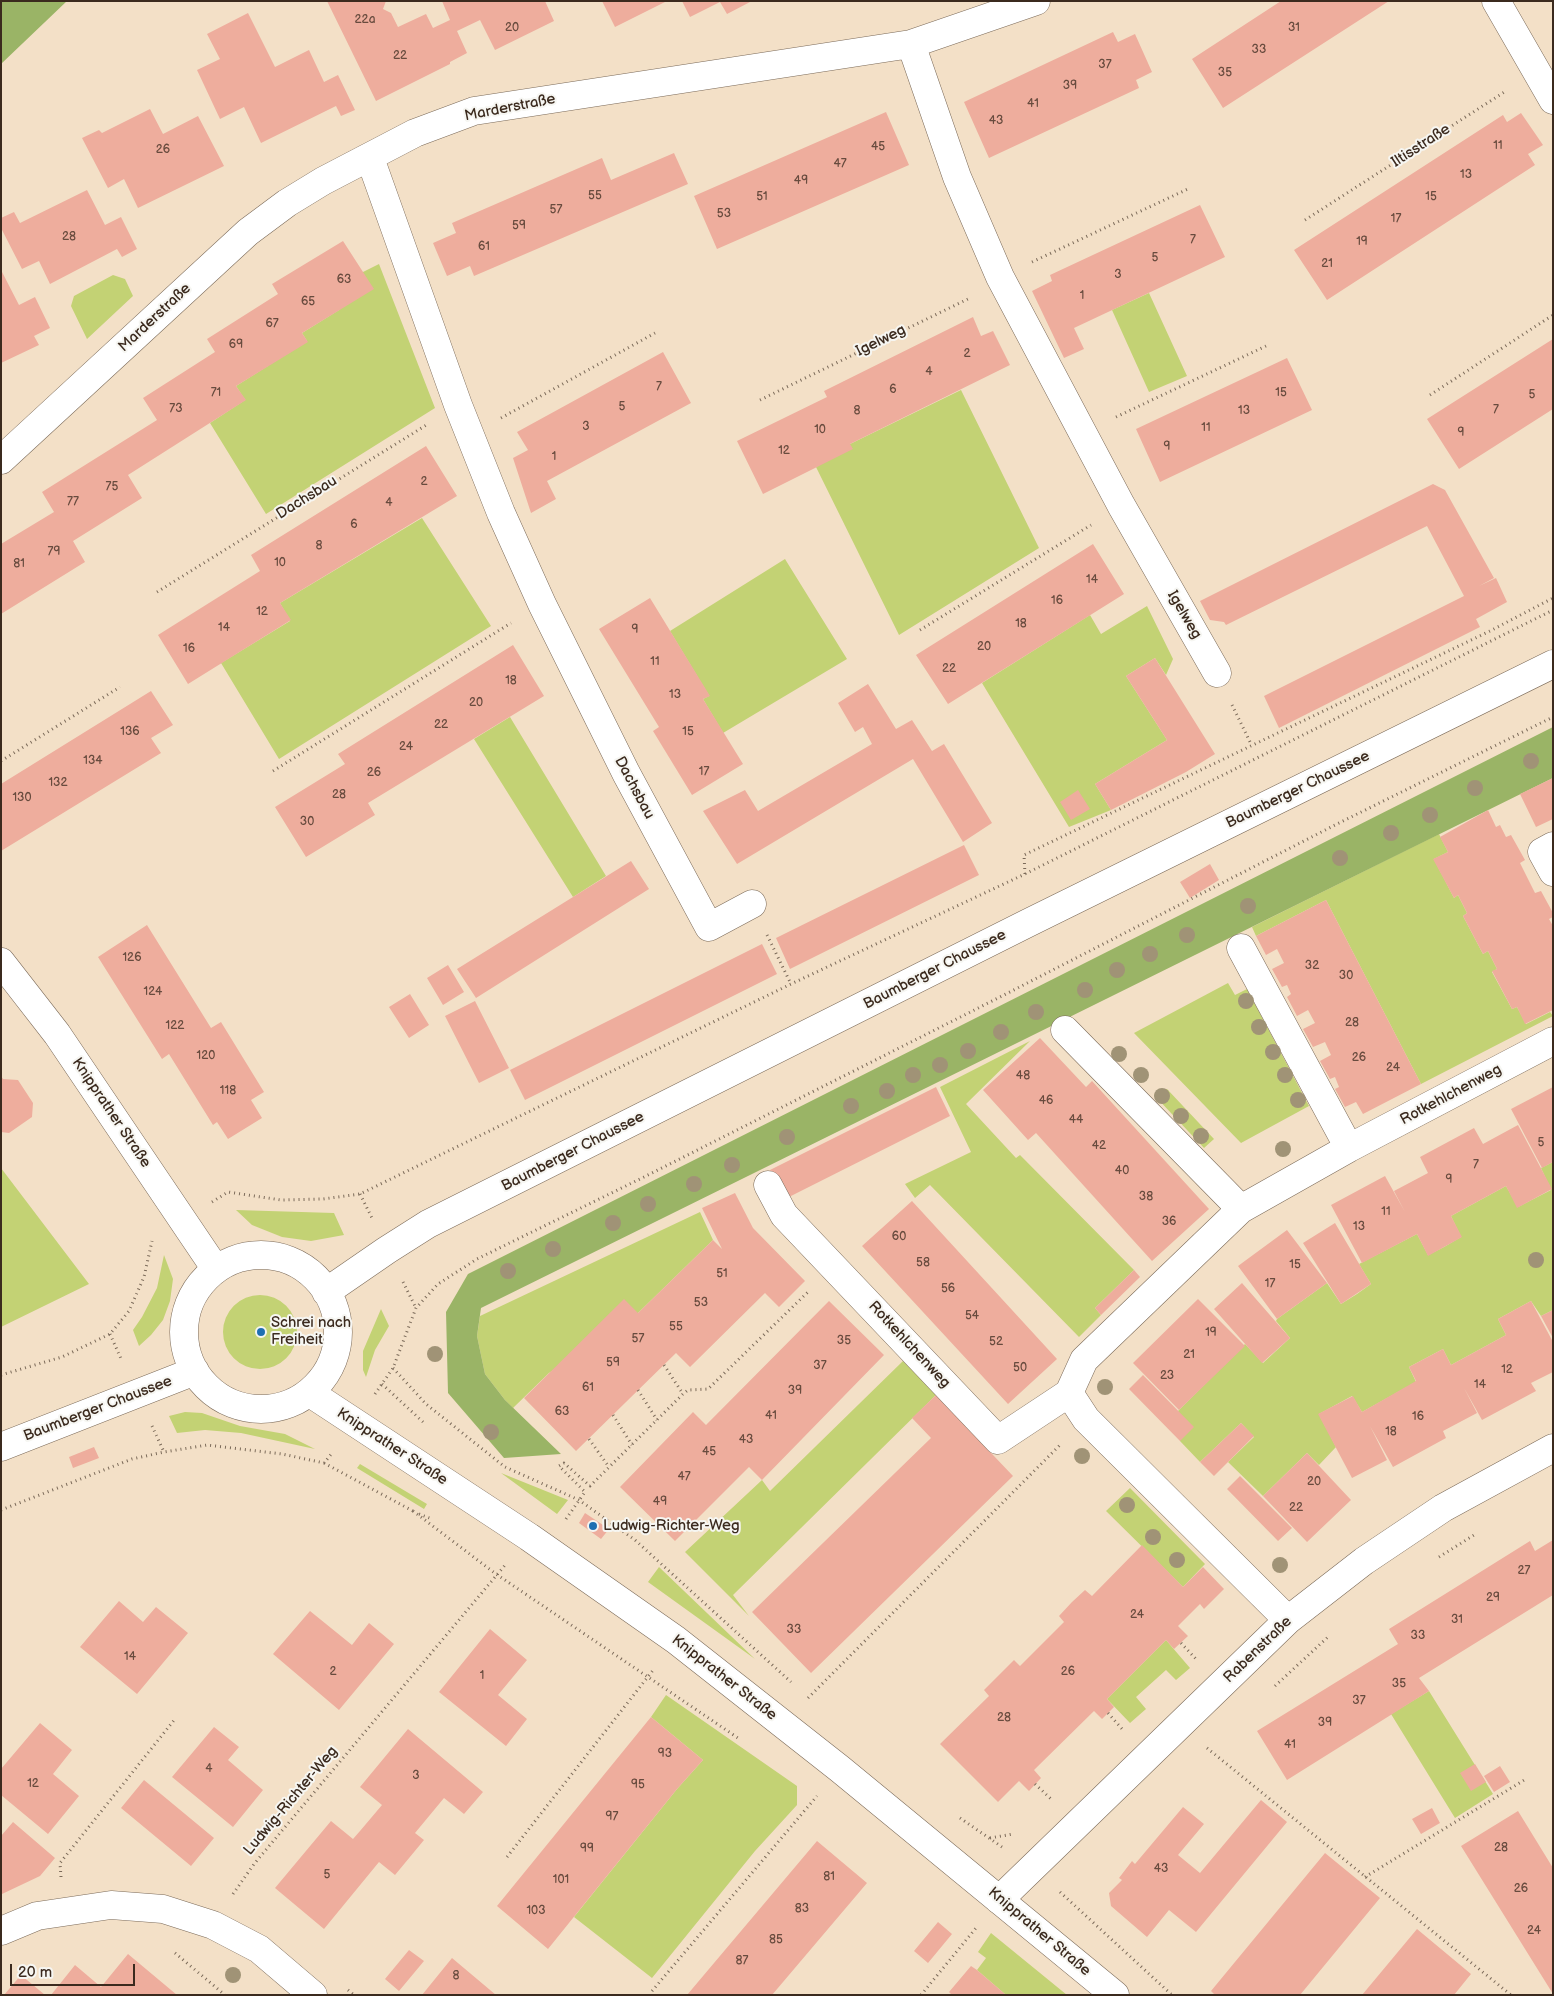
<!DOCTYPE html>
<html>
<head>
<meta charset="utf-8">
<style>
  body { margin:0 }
  #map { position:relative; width:1554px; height:1996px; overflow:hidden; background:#f3e0c7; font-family:"Balsamiq Sans",sans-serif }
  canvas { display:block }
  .frame { position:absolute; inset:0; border:2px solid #3b2a1e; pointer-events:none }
  .scale { position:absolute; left:10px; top:1964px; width:125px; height:22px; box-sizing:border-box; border:2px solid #3b2a1e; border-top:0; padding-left:6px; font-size:15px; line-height:18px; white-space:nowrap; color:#3b2a1e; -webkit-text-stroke:4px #f6f6f2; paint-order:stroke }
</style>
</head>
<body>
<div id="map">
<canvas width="1554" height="1996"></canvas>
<div class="frame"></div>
<div class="scale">20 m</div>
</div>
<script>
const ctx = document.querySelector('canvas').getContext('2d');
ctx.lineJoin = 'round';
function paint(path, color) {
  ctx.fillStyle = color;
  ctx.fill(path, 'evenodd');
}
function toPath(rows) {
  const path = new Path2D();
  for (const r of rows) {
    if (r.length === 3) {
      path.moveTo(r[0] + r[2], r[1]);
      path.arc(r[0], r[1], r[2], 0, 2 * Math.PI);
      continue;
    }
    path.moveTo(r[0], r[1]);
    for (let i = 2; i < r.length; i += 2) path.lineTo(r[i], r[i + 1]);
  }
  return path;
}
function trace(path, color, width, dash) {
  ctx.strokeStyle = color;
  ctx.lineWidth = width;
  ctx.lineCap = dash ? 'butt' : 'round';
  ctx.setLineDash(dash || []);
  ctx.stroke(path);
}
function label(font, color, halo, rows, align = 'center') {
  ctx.font = font + ' "Balsamiq Sans",sans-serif';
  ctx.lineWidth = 4;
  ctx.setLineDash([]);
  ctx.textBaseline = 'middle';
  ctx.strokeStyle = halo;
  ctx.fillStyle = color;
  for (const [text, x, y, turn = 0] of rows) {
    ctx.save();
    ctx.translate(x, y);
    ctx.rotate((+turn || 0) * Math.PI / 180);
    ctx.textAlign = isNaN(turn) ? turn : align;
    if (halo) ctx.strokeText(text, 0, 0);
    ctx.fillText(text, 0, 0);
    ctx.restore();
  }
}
const green = toPath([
  [379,264,435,408,266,514,210,423,245,400,236,386,307,341,302,333,339,310,363,272],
  [113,275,125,279,133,296,87,339,71,306,74,296],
  [1149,293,1187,376,1149,392,1112,310],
  [961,390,1039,548,899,635,816,467,850,444],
  [422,518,491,626,279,759,221,663,290,621,280,603],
  [785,559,847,659,723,733,703,699,709,696,670,631],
  [1147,606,1173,659,1166,675,1155,658,1126,676,1167,740,1095,784,1111,810,1069,827,982,683,1090,615,1101,634],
  [510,717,606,876,573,897,474,739],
  [1439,834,1448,852,1434,859,1454,898,1458,895,1467,913,1463,916,1483,954,1488,951,1497,969,1492,972,1512,1009,1517,1007,1526,1024,1550,1012,1553,1016,1421,1084,1326,900,1256,936,1252,927],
  [1228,983,1235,995,1247,989,1309,1106,1241,1143,1134,1033],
  [1030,1041,966,1104,1016,1158,1020,1155,1134,1270,1095,1308,1101,1315,1079,1337,930,1185,915,1198,905,1184,971,1152,940,1087],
  [1160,1089,1167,1089,1214,1139,1204,1148,1154,1095],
  [1553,1162,1553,1310,1541,1316,1531,1301,1498,1319,1506,1335,1451,1365,1443,1349,1409,1367,1416,1382,1362,1412,1352,1396,1319,1414,1336,1447,1319,1465,1307,1453,1263,1496,1228,1462,1254,1437,1241,1423,1200,1462,1180,1441,1178,1411,1245,1344,1263,1363,1290,1338,1276,1321,1277,1319,1327,1283,1341,1304,1357,1294,1371,1284,1359,1264,1417,1234,1428,1255,1444,1247,1461,1237,1451,1216,1506,1186,1518,1207,1551,1190,1541,1168],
  [1,1168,89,1284,1,1327],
  [236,1210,334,1213,344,1235,311,1241,282,1237,252,1225],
  [700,1212,713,1240,638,1313,549,1373,513,1408,505,1400,485,1374,477,1336,480,1316],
  [164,1255,173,1279,170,1301,163,1320,151,1335,139,1346,133,1330,142,1317,157,1288],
  [260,1332,37],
  [381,1309,389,1326,375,1350,366,1377,363,1370,363,1351],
  [903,1361,936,1395,733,1595,749,1616,685,1552,762,1480,770,1491],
  [185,1412,202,1413,240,1426,285,1434,315,1449,241,1433,205,1430,177,1433,169,1416],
  [360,1464,427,1504,424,1509,357,1468],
  [501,1473,568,1500,557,1514],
  [1130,1488,1205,1564,1183,1587,1106,1511],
  [659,1567,755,1659,648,1582],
  [1166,1640,1190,1668,1176,1680,1166,1670,1136,1697,1146,1709,1130,1723,1107,1699],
  [1429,1691,1493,1794,1455,1818,1391,1714],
  [666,1695,797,1786,797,1805,755,1851,652,1978,574,1917,677,1789,703,1760,651,1717],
  [991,1933,1067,1995,1006,1995,977,1970,986,1958,978,1952]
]);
const forest = toPath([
  [1,1,67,1,1,64],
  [1553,727,1553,778,481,1308,477,1336,485,1374,505,1400,561,1454,504,1458,448,1393,446,1312,468,1274]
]);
const building = toPath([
  [327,1,386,1,383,9,391,13,398,27,426,14,433,28,450,20,442,1,545,1,554,21,495,50,480,20,457,31,467,53,450,62,450,64,376,101],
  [602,1,667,1,615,27],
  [682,1,752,1,727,14,720,2,690,17],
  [1281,1,1389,1,1223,108,1192,59],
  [248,13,275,67,309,50,324,82,338,75,355,110,341,116,336,106,261,143,244,107,220,119,197,70,220,59,207,34],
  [1113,32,1118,42,1135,34,1152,72,1136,80,1139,88,989,158,964,102],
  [150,109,163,134,198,116,224,166,138,208,124,179,108,188,82,138,99,130,102,133],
  [886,112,909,165,717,249,694,196],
  [1521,113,1543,145,1528,154,1535,165,1327,300,1294,250,1503,115,1507,122],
  [674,153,688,184,474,276,470,266,447,276,433,243,456,233,452,223,602,158,611,180],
  [87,190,105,225,121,217,137,249,122,257,117,249,50,284,39,261,22,269,1,228,1,218,14,212,20,223],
  [1200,205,1225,257,1074,328,1084,349,1064,358,1032,291,1052,281,1050,275],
  [343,241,374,289,302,333,308,342,236,386,246,400,128,475,142,498,73,541,85,562,1,614,1,544,54,512,42,492,157,420,143,398,215,352,207,339,278,294,272,284],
  [1,270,19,305,35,297,50,328,34,336,39,345,1,363],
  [973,317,981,336,993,331,1010,365,850,444,853,449,763,494,737,441,827,397,824,391],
  [1553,339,1553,409,1459,469,1427,419],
  [663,352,691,403,547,481,556,499,531,513,513,458,528,450,517,432],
  [1287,358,1312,410,1160,482,1136,429],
  [426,446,457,496,280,603,291,620,188,684,158,635,260,571,251,555],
  [1433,484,1445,490,1494,578,1479,586,1496,578,1507,602,1476,619,1480,627,1279,728,1264,696,1464,596,1427,526,1226,625,1224,622,1210,620,1200,601],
  [1093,544,1124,594,948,704,916,655],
  [650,598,710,696,703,699,743,764,692,795,653,731,659,727,599,629],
  [513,645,544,696,368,803,375,815,306,857,275,807,345,764,338,754],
  [1155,658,1215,754,1186,772,1111,810,1095,784,1167,740,1126,676],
  [868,684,896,729,912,720,932,751,944,744,992,823,963,842,913,759,737,864,703,811,745,790,758,811,872,744,863,727,855,732,838,703],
  [151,691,173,725,151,738,161,753,1,851,1,784],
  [1553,778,1553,819,1536,827,1520,794],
  [1078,790,1090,809,1071,820,1060,802],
  [1488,810,1496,827,1500,825,1506,837,1511,835,1525,860,1520,863,1535,893,1541,891,1553,913,1553,917,1549,919,1553,926,1553,1010,1525,1024,1517,1007,1512,1009,1492,971,1497,969,1488,951,1483,954,1463,916,1467,913,1458,895,1454,898,1433,859,1448,852,1440,837],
  [964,845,979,875,790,969,776,938],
  [631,861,649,889,476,998,457,969],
  [1210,864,1219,880,1190,898,1180,882],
  [1326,900,1421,1084,1363,1114,1356,1102,1345,1107,1335,1089,1339,1087,1335,1077,1330,1079,1320,1061,1331,1055,1325,1042,1313,1047,1303,1029,1315,1023,1308,1010,1297,1016,1287,997,1291,994,1287,985,1282,987,1272,969,1284,963,1277,949,1266,955,1256,936],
  [147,925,211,1028,221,1022,264,1092,251,1100,262,1118,228,1139,217,1122,213,1125,169,1054,162,1059,98,957],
  [762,944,777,974,525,1100,510,1070],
  [448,965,464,992,443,1005,427,978],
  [410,994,429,1025,409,1038,389,1007],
  [475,1001,509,1068,479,1083,445,1016],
  [1040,1038,1086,1087,1092,1081,1209,1209,1152,1261,1036,1133,1028,1140,983,1090],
  [1,1076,3,1079,18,1080,33,1103,32,1117,9,1133,1,1132],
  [936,1087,950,1116,785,1199,770,1170],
  [1553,1087,1553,1162,1542,1168,1511,1109],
  [1518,1125,1552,1189,1517,1208,1506,1186,1451,1216,1462,1237,1444,1247,1428,1256,1417,1234,1362,1263,1331,1205,1385,1176,1405,1212,1394,1191,1428,1173,1420,1157,1474,1128,1483,1144],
  [735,1193,753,1228,805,1281,779,1307,765,1293,690,1367,676,1353,576,1451,524,1398,624,1299,638,1313,713,1240,722,1249,702,1208],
  [912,1201,1057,1359,1008,1404,862,1246],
  [1335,1223,1371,1284,1341,1304,1303,1243],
  [1287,1230,1327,1283,1277,1319,1238,1266],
  [1134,1270,1140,1277,1101,1315,1095,1308],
  [1242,1283,1290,1338,1262,1363,1214,1309],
  [1198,1299,1245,1346,1179,1410,1133,1363],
  [829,1301,884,1355,762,1480,749,1467,675,1541,620,1487,693,1412,706,1425],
  [1531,1301,1553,1342,1553,1372,1531,1383,1536,1391,1482,1420,1464,1388,1477,1413,1443,1431,1446,1438,1393,1467,1370,1426,1387,1460,1352,1478,1318,1414,1353,1396,1362,1412,1416,1381,1409,1367,1443,1349,1451,1365,1506,1335,1498,1319],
  [1553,1310,1553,1338,1541,1316],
  [1143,1375,1194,1427,1180,1441,1129,1389],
  [936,1395,1013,1476,811,1673,752,1612,931,1438,912,1418],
  [1241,1423,1254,1436,1214,1476,1200,1462],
  [94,1447,99,1458,73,1468,69,1457],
  [1307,1453,1351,1500,1307,1542,1263,1496],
  [1240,1476,1292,1528,1278,1541,1227,1489],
  [585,1513,609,1529,601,1539,579,1523],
  [1553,1540,1553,1595,1419,1678,1429,1691,1287,1780,1257,1731,1398,1644,1389,1629,1530,1541,1535,1551],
  [1142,1545,1183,1587,1203,1567,1224,1589,1204,1609,1200,1604,1178,1626,1188,1636,1174,1649,1166,1640,1107,1699,1114,1707,1102,1719,1094,1711,1034,1770,1041,1778,1029,1791,1019,1781,998,1802,940,1744,989,1696,984,1690,1014,1660,1020,1666,1064,1622,1059,1616,1072,1602,1085,1590,1092,1596],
  [119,1601,143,1622,156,1607,188,1633,137,1694,80,1647],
  [310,1611,352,1645,369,1623,394,1644,339,1710,273,1654],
  [490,1629,527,1660,498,1695,527,1719,506,1746,439,1692],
  [651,1717,703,1760,677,1789,548,1949,497,1906],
  [40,1723,72,1750,53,1774,79,1796,48,1834,1,1795,1,1769],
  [214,1727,239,1747,228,1760,263,1790,233,1827,172,1777],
  [408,1729,483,1792,464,1814,444,1798,415,1833,424,1840,395,1875,379,1862,324,1929,275,1888,331,1821,353,1839,360,1831,382,1805,360,1787],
  [1475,1764,1486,1782,1471,1791,1460,1773],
  [1500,1766,1510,1782,1494,1792,1484,1776],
  [144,1780,214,1838,191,1866,121,1808],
  [1261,1800,1287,1822,1196,1932,1169,1910,1147,1937,1111,1906,1109,1893,1122,1880,1119,1878,1132,1861,1135,1864,1183,1807,1204,1824,1178,1855,1200,1873],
  [1432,1808,1440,1823,1421,1834,1412,1819],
  [1518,1811,1553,1868,1553,1994,1461,1846],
  [13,1822,55,1858,40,1876,2,1894,1,1836],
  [817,1841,867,1883,772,1995,687,1995],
  [1325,1853,1380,1898,1300,1995,1215,1995,1211,1991],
  [938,1922,952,1934,928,1963,914,1951],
  [1417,1929,1471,1974,1454,1995,1362,1995],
  [409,1950,424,1961,399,1991,385,1979],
  [128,1954,177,1995,51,1995,75,1965,101,1987],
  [452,1958,496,1995,422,1995],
  [971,1966,977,1970,1006,1995,952,1995,949,1992],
  [21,1975,45,1995,4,1995]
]);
const path = toPath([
  [1305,220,1506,91],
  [1032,262,1190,188],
  [1430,395,1553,315],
  [760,400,970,298],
  [1116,417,1266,346],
  [501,418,655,333],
  [157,592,428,424],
  [920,630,1091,525],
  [1232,705,1251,744],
  [1,761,120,687],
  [273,771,511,623],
  [1025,874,1024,855,1490,631,1553,598],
  [767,935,791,984],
  [360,1194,372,1218],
  [212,1202,228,1192,281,1200,323,1199,360,1194,791,984,1025,874,1553,610],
  [403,1282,416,1308],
  [110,1334,122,1361],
  [664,1365,683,1394],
  [393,1368,426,1404,505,1467,579,1500,635,1540,791,1682],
  [1,1375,62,1357,110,1334,129,1311,144,1277,152,1241],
  [382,1384,423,1422],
  [638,1390,657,1420],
  [375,1394,393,1368,416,1308,438,1284,477,1259,644,1177,1002,996,1337,824,1553,717],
  [613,1415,632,1445],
  [152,1426,164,1452],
  [589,1439,609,1467],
  [324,1463,413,1511],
  [1,1510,132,1459,164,1452,207,1445,282,1454,324,1463,333,1452],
  [413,1511,496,1574,738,1738],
  [419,1514,432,1519],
  [566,1519,585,1492,559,1466,564,1463,590,1486,683,1394,688,1390,708,1389,808,1292],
  [1439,1557,1474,1535],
  [1181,1643,1196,1659],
  [1275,1686,1329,1636],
  [808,1698,1061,1444],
  [1108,1713,1123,1730],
  [1207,1748,1511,1995],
  [1035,1784,1051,1799],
  [960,1818,1002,1847],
  [990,1838,1013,1834],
  [507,1857,654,1669],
  [61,1877,60,1863,175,1719],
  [1365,1877,1526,1779],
  [1060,1892,1172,1995],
  [233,1894,254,1864,506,1564],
  [175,1953,225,1995],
  [348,1990,354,1995],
  [652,1991,817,1796],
  [921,1995,976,1928]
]);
const minor = toPath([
  [1496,1,1553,100],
  [911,44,957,177,1000,277,1121,505,1217,673],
  [370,158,458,405,501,513,542,604,626,773,709,927,752,904],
  [1,460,248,232,287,203,323,181,415,133,474,111,911,44,1036,1],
  [1553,846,1542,852,1553,872],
  [1241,948,1349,1148],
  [1,962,57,1034,215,1268],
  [1065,1030,1241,1209],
  [768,1185,784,1215,998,1440,1069,1393],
  [261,1332,77],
  [326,1292,387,1250,428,1224,1028,923,1553,664],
  [310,1393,529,1537,676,1640,840,1769,1115,1995],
  [1,1447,195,1371],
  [1288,1620,1086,1419,1069,1393,1084,1360,1241,1209,1349,1148,1553,1041],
  [999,1900,1288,1620,1364,1561,1443,1508,1553,1448],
  [1,1931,37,1916,111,1905,163,1909,213,1925,259,1949,313,1995]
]);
const trees = [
  [1531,761],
  [1475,788],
  [1430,815],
  [1391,833],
  [1340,858],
  [1248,906],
  [1187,935],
  [1150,954],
  [1117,970],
  [1085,990],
  [1246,1001],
  [1036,1012],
  [1259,1027],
  [1001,1032],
  [968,1051],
  [1273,1052],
  [1119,1054],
  [940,1065],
  [913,1075],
  [1141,1075],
  [1285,1075],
  [887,1091],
  [1162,1096],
  [1298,1100],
  [851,1106],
  [1181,1116],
  [1201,1136],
  [787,1137],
  [1283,1149],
  [732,1165],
  [694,1184],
  [648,1204],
  [613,1223],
  [553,1249],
  [1536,1260],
  [508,1271],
  [435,1354],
  [1105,1387],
  [491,1432],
  [1082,1456],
  [1127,1505],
  [1153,1537],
  [1177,1560],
  [1280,1565],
  [233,1975]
];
const markers = [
  [261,1332,5,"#1f6fb2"],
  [593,1526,5,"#1f6fb2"]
];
const numberNames = [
  ["22a",365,20],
  ["20",512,28],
  ["31",1294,28],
  ["33",1259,50],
  ["22",400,56],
  ["37",1105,65],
  ["35",1225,73],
  ["39",1070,86],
  ["41",1033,104],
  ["43",996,121],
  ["11",1498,146],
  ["45",878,147],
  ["26",163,150],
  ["47",840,164],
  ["13",1466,175],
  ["49",801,181],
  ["55",595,196],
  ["51",762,197],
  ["15",1431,197],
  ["57",556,210],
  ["53",724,214],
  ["17",1396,219],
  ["59",519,226],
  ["28",69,237],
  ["7",1193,240],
  ["19",1362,242],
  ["61",484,247],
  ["5",1155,258],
  ["21",1327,264],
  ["3",1118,275],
  ["63",344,280],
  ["1",1082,296],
  ["65",308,302],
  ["67",272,324],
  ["69",236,345],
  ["2",967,354],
  ["4",929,372],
  ["7",659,387],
  ["6",893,390],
  ["71",216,393],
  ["15",1281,393],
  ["5",1532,395],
  ["5",622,407],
  ["73",176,409],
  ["7",1496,410],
  ["8",857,411],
  ["13",1244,411],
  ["3",586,427],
  ["11",1206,428],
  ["10",820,430],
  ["9",1461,433],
  ["9",1167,447],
  ["12",784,451],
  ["1",554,457],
  ["2",424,482],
  ["75",112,487],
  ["77",73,502],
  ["4",389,503],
  ["6",354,525],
  ["8",319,546],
  ["79",54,552],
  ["10",280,563],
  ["81",19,564],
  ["14",1092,580],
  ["16",1057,601],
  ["12",262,612],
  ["18",1021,624],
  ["14",224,628],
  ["9",635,630],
  ["20",984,647],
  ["16",189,649],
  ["11",655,662],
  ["22",949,669],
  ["18",511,681],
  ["13",675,695],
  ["20",476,703],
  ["22",441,725],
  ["136",130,732],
  ["15",688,732],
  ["24",406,747],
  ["134",93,761],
  ["17",704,772],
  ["26",374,773],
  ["132",58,783],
  ["28",339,795],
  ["130",22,798],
  ["30",307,822],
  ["126",132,958],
  ["32",1312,966],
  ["30",1346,976],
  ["124",153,992],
  ["28",1352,1023],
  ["122",175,1026],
  ["120",206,1056],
  ["26",1359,1058],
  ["24",1393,1068],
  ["48",1023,1076],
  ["118",228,1091],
  ["46",1046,1101],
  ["44",1076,1120],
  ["5",1541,1143],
  ["42",1099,1146],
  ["7",1476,1165],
  ["40",1122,1171],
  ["9",1449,1180],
  ["38",1146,1197],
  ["11",1386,1212],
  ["36",1169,1222],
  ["13",1359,1227],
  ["60",899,1237],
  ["58",923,1263],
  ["15",1295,1265],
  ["51",722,1274],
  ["17",1270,1284],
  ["56",948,1289],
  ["53",701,1303],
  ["54",972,1316],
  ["55",676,1327],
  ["19",1211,1333],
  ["57",638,1339],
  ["35",844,1341],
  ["52",996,1342],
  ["21",1189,1355],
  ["59",613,1363],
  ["37",820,1366],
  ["50",1020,1368],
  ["12",1507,1370],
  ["23",1167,1376],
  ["14",1480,1385],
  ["61",588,1388],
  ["39",795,1391],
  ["63",562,1412],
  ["41",771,1416],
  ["16",1418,1417],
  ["18",1391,1432],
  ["43",746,1440],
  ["45",709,1452],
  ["47",684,1477],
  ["20",1314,1482],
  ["49",660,1502],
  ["22",1296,1508],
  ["27",1524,1571],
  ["29",1493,1598],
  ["24",1137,1615],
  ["31",1457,1620],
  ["33",794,1630],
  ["33",1418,1636],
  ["14",130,1657],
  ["2",333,1672],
  ["26",1068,1672],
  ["1",482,1676],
  ["35",1399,1684],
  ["37",1359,1701],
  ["28",1004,1718],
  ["39",1325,1723],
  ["41",1290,1745],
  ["93",665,1754],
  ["4",209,1769],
  ["3",416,1776],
  ["12",33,1784],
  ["95",638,1785],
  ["97",612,1817],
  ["28",1501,1848],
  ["99",587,1849],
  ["43",1161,1869],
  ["5",327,1875],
  ["81",829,1877],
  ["101",561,1880],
  ["26",1521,1889],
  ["83",802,1909],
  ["103",536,1911],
  ["24",1534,1931],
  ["85",776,1940],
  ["87",742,1961],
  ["8",456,1976]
];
const streetNames = [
  ["Marderstraße",510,108,-11],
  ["Iltisstraße",1421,146,-33],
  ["Marderstraße",155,318,-43],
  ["Igelweg",881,341,-26],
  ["Dachsbau",307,498,-32],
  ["Igelweg",1184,615,60],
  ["Dachsbau",634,788,62],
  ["Baumberger Chaussee",1298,790,-26],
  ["Baumberger Chaussee",935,970,-27],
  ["Rotkehlchenweg",1451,1095,-28],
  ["Knipprather Straße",111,1113,56],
  ["Baumberger Chaussee",573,1152,-27],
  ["Rotkehlchenweg",909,1345,47],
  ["Baumberger Chaussee",98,1409,-21],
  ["Knipprather Straße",392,1447,33],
  ["Rabenstraße",1258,1650,-44],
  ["Knipprather Straße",724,1678,38],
  ["Ludwig-Richter-Weg",291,1801,-50],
  ["Knipprather Straße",1039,1932,40]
];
const poiNames = [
  ["Schrei nach",271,1323],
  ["Freiheit",271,1340],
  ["Ludwig-Richter-Weg",603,1526]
];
paint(green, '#c3d274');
paint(forest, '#9ab466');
paint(building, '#eead9d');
trace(minor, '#7b6a59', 29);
trace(path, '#7b6a59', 3, [1, 4]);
trace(minor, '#fff', 28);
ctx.fillStyle = '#a09376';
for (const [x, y] of trees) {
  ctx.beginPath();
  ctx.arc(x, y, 8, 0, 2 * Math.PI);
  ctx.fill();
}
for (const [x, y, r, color] of markers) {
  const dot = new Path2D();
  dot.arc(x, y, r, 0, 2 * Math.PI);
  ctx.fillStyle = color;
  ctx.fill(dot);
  trace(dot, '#f6f6f2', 2);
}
label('12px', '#684b3e', null, numberNames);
label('15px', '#3b2a1e', '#f6f6f2', streetNames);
label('15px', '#3b2a1e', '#f6f6f2', poiNames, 'left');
</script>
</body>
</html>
